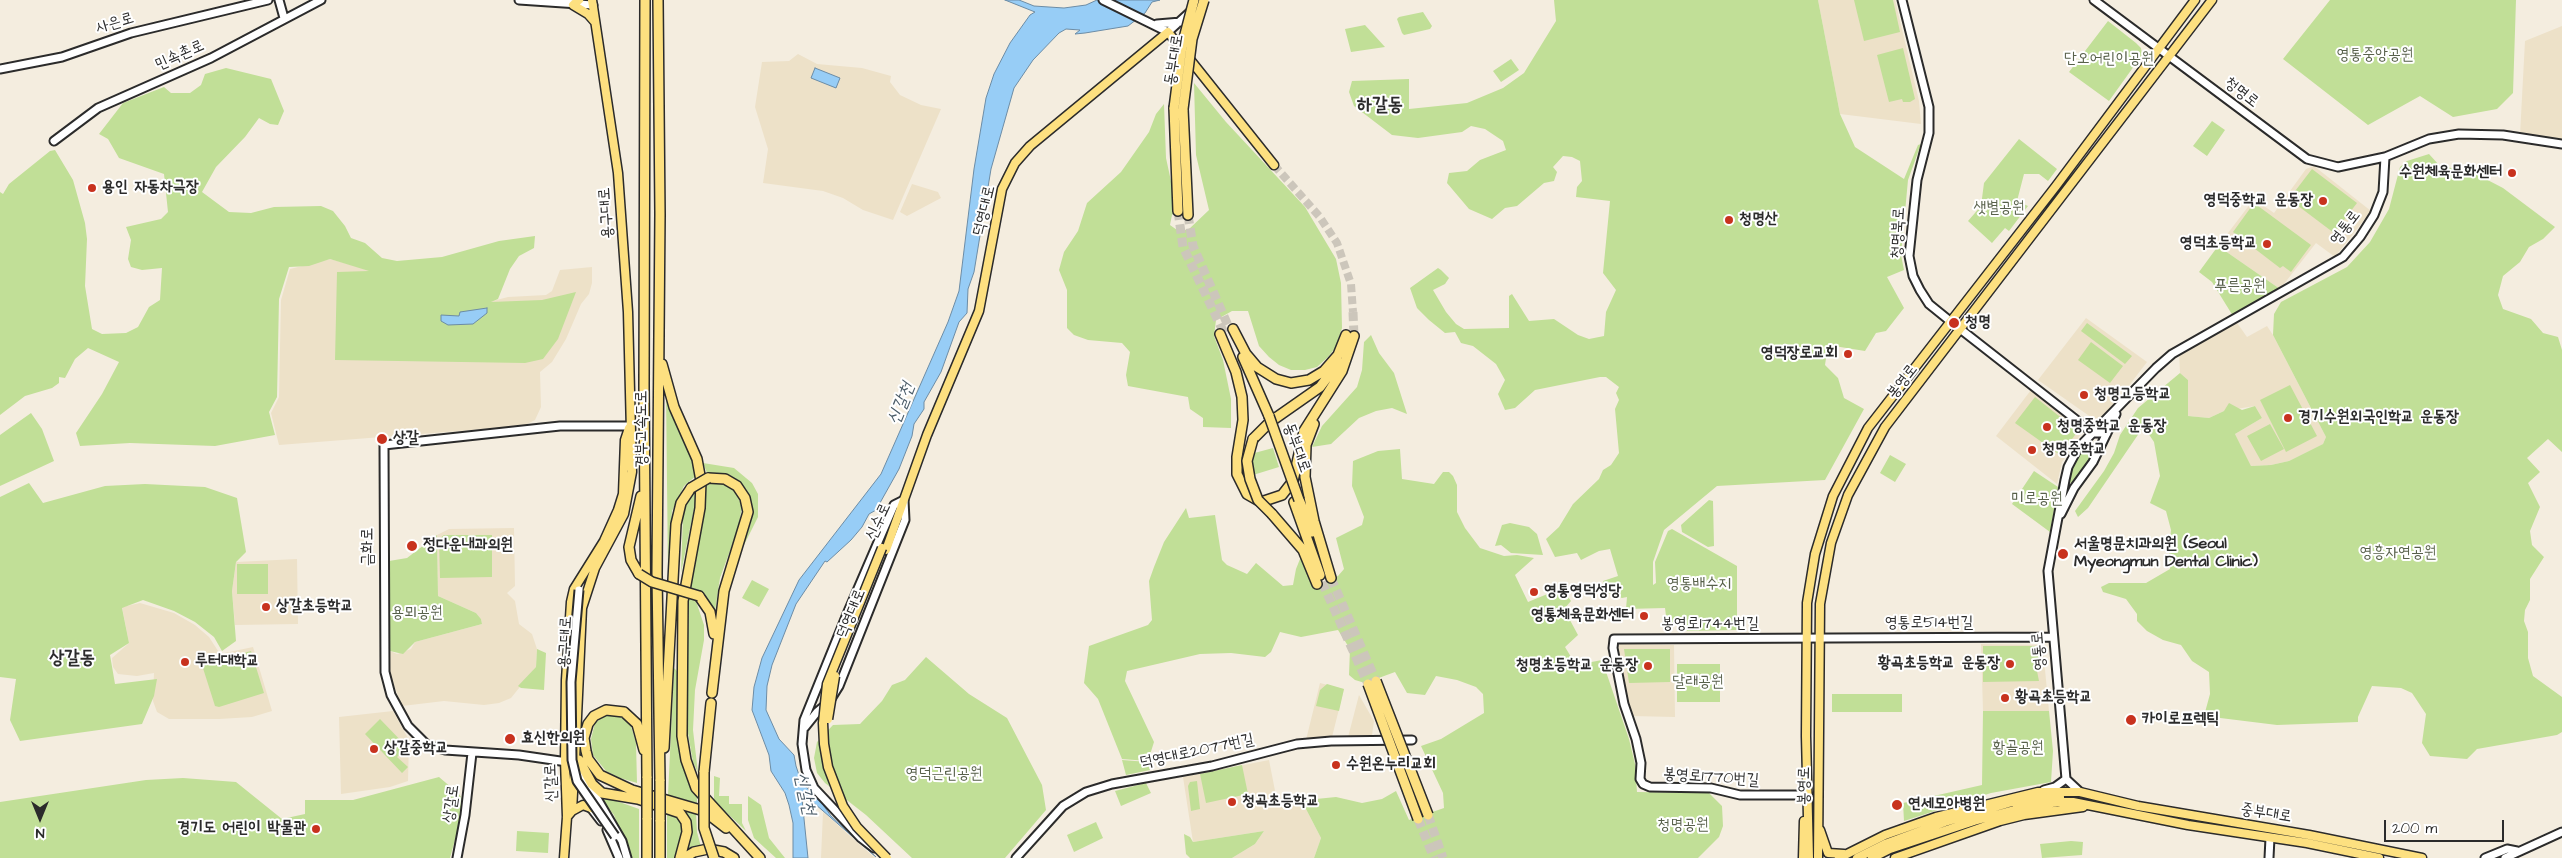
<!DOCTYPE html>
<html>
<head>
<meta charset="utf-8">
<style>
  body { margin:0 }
  #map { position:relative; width:2562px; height:858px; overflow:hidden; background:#f4eddf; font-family:"Architects Daughter",sans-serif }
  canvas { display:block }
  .north { position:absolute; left:15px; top:793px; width:50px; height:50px; -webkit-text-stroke:4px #fff; paint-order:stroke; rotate:180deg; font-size:14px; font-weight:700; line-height:20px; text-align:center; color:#2b2b2b }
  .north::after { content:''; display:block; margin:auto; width:18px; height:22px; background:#2b2b2b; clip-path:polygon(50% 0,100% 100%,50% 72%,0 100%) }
  .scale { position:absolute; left:2384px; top:820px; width:120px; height:22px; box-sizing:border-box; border:2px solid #2b2b2b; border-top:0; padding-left:6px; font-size:15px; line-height:18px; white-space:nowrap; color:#2b2b2b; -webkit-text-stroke:4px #fff; paint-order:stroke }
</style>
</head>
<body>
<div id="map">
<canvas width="2562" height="858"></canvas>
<div class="north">N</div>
<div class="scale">200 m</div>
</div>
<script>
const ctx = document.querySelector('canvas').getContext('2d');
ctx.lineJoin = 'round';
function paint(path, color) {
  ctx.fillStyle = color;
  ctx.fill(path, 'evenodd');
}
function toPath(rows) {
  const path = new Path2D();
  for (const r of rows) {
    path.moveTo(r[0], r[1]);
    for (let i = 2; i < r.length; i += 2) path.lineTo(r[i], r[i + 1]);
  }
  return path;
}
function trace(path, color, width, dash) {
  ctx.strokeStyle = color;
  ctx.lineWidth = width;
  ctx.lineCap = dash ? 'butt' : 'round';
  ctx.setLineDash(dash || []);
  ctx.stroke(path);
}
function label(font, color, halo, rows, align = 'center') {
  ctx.font = font + ' "Architects Daughter","Poor Story",sans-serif';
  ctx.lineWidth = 4;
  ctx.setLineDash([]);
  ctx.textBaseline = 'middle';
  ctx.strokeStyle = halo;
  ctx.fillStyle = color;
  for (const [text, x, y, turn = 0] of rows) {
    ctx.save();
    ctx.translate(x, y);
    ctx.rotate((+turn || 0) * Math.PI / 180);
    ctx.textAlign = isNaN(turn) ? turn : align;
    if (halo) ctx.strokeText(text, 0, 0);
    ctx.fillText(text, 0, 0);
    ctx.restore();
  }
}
const built = toPath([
  [1818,0,1895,0,1919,101,1921,124,1840,114],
  [2562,26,2562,139,2520,135,2525,41],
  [798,54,817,64,862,68,891,76,890,82,900,95,921,105,941,109,893,220,863,210,843,198,823,191,763,183,768,149,755,107,762,62,789,61],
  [2314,166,2371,211,2335,257,2316,243,2280,289,2218,246,2254,199,2274,213,2306,169],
  [912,184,938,192,941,198,907,216,900,212],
  [330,259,489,302,508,297,546,295,552,291,560,270,592,267,592,283,589,294,581,304,566,339,552,362,540,372,541,407,535,420,523,426,279,445,271,413,279,397,281,300,290,269],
  [2086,318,2147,362,2105,417,2095,420,2038,380],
  [2235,320,2247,337,2267,326,2273,335,2326,437,2323,444,2289,461,2271,465,2251,466,2235,434,2262,418,2255,406,2224,411,2209,418,2188,416,2188,380,2180,373,2179,351],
  [2031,390,2083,431,2062,462,2057,484,1996,436],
  [514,528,515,586,507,593,515,601,519,624,532,634,537,649,536,667,511,698,499,703,484,705,444,701,402,706,389,672,390,651,397,654,411,649,415,642,482,624,481,619,476,613,438,596,437,535,449,529],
  [297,559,298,624,235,625,232,591,236,562],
  [140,603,174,613,195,625,209,637,220,654,253,647,272,711,252,717,219,719,169,719,157,712,153,701,154,673,137,676,118,674,113,667,112,658,129,643,122,607],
  [1620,644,1674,645,1675,717,1632,716,1617,648],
  [1981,644,2039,645,2043,649,2049,711,1983,711],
  [1320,683,1344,689,1331,741,1305,744],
  [1359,695,1374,721,1371,742,1347,741],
  [393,711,409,740,408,781,390,787,341,794,339,717],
  [1269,760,1278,806,1286,800,1305,797,1306,809,1321,838,1314,858,1232,858,1255,844,1264,831,1193,842,1183,777],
  [823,812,875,858,821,858]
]);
const green = toPath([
  [1554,0,1818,0,1840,114,1855,147,1904,179,1918,145,1921,144,1908,180,1901,255,1904,270,1887,277,1904,308,1886,331,1876,333,1865,351,1828,345,1825,365,1838,378,1844,398,1864,409,1825,480,1717,486,1664,530,1653,562,1653,585,1656,583,1655,562,1668,531,1672,529,1737,566,1737,630,1687,631,1687,621,1673,624,1666,616,1665,608,1626,609,1627,597,1622,598,1608,593,1603,581,1618,576,1610,549,1599,551,1581,560,1577,553,1555,557,1546,539,1559,527,1573,504,1599,479,1603,470,1611,465,1619,453,1615,409,1619,400,1616,393,1619,387,1606,377,1600,377,1535,390,1515,408,1505,410,1498,394,1505,380,1496,364,1473,346,1461,343,1455,332,1445,333,1429,320,1417,308,1410,288,1438,268,1441,270,1449,278,1445,284,1433,290,1446,312,1456,324,1464,329,1509,328,1509,296,1512,294,1529,321,1554,319,1578,335,1589,339,1604,336,1606,312,1616,290,1603,273,1610,201,1576,197,1577,187,1582,181,1580,161,1572,157,1563,156,1553,167,1557,172,1554,181,1544,183,1517,206,1505,208,1492,219,1469,209,1447,183,1449,173,1467,171,1480,160,1506,150,1503,141,1485,129,1471,126,1462,132,1418,138,1392,135,1354,106,1349,92,1352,81,1409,79,1409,109,1467,103,1503,88,1524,73,1556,21],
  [1854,0,1893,0,1900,32,1864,41],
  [2330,0,2516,0,2513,93,2497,109,2453,117,2420,96,2368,125,2283,59],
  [1423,12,1432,26,1430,29,1404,35,1402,33,1397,19,1399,17],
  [2108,21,2136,43,2141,48,2142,55,2109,101,2069,72],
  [1365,25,1385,47,1351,52,1345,29],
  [1903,48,1915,99,1910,102,1903,102,1902,99,1889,102,1877,55],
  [1511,59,1519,70,1501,82,1493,71],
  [226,68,271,79,284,111,278,125,270,124,259,118,245,137,216,167,202,192,229,212,251,213,274,207,321,206,333,211,345,226,351,238,365,243,382,258,397,261,442,257,499,241,535,236,534,248,519,256,510,269,498,299,491,302,542,300,576,292,558,339,543,359,525,363,335,360,337,272,369,271,330,259,309,266,289,267,279,299,277,397,269,412,275,435,215,446,130,443,80,446,76,433,102,394,119,362,88,348,75,359,65,378,59,377,59,383,52,388,25,396,0,415,0,192,3,194,9,184,50,151,55,150,73,180,85,223,87,239,85,286,92,329,102,334,126,333,138,327,149,307,160,300,162,268,142,270,131,267,128,259,131,240,126,227,161,219,168,212,164,174,119,158,108,139,99,134,123,103,164,87,171,93,190,93,201,85,205,74],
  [1194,83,1226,122,1305,207,1336,259,1341,283,1342,328,1336,347,1328,357,1317,367,1305,370,1291,370,1279,365,1269,357,1259,346,1248,311,1232,311,1216,320,1214,336,1223,360,1231,399,1231,428,1203,427,1203,418,1190,409,1188,397,1128,386,1126,375,1130,352,1122,343,1088,340,1074,335,1067,328,1067,290,1059,270,1064,252,1078,231,1087,203,1121,172,1149,132,1156,114,1164,104,1166,158,1177,209,1172,215,1170,225,1177,230,1188,230,1209,210,1196,155],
  [2212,121,2225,130,2207,156,2193,146],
  [2019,139,2057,169,2048,181,2039,174,2024,174,2017,201,2028,206,2009,231,2005,228,1992,243,1968,221,1981,206,1984,183],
  [2429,154,2439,165,2476,174,2503,188,2555,227,2543,239,2529,247,2520,262,2503,276,2498,295,2503,309,2531,319,2543,333,2558,337,2562,350,2562,452,2548,439,2527,458,2540,472,2528,483,2540,507,2530,531,2532,545,2544,557,2530,579,2530,600,2525,610,2524,621,2528,632,2528,658,2533,676,2562,697,2562,732,2557,735,2477,749,2467,759,2430,756,2422,743,2426,714,2412,693,2401,688,2372,686,2358,717,2358,722,2277,725,2204,716,2210,694,2209,672,2192,661,2181,645,2163,640,2147,631,2137,621,2137,614,2126,599,2103,592,2101,587,2109,583,2146,583,2170,569,2169,549,2171,530,2166,511,2150,503,2160,476,2154,442,2148,433,2146,423,2088,508,2078,517,2075,511,2104,471,2114,453,2120,435,2138,408,2180,373,2188,380,2188,416,2209,418,2224,411,2229,403,2242,410,2255,406,2262,418,2235,434,2251,466,2271,465,2289,461,2323,444,2326,437,2273,335,2274,314,2281,302,2347,267,2370,242,2389,209,2400,167,2407,161],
  [2312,169,2357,203,2334,233,2289,199],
  [2254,203,2311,245,2291,272,2283,266,2280,268,2233,232],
  [2218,246,2280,289,2233,316,2212,282,2199,272],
  [2087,323,2132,356,2125,364,2081,331],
  [1371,335,1379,353,1394,373,1407,414,1392,408,1376,411,1359,418,1331,444,1312,447,1322,426,1357,387,1362,370,1364,342],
  [2091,342,2123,366,2110,383,2078,360],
  [2290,385,2317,436,2286,452,2260,400],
  [666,390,697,475,684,486,672,511,668,574],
  [2035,397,2078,431,2060,455,2015,423],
  [31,413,42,429,54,461,0,486,0,435],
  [2270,424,2284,449,2261,461,2247,436],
  [2090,443,2095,445,2096,452,2075,482,2070,483,2067,478,2078,453,2083,445],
  [1273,448,1279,467,1253,475,1247,455],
  [1400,449,1402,479,1434,484,1443,472,1449,472,1453,476,1457,485,1457,512,1465,528,1480,548,1504,556,1517,555,1534,558,1515,575,1528,602,1562,588,1571,601,1564,609,1578,635,1565,647,1576,665,1602,660,1629,739,1635,764,1637,792,1709,793,1722,806,1723,826,1719,837,1698,858,1314,858,1321,838,1306,809,1306,800,1336,797,1362,803,1382,799,1396,791,1409,820,1444,808,1443,793,1421,746,1441,739,1484,713,1483,694,1476,687,1457,680,1436,676,1425,695,1407,693,1395,672,1365,683,1355,680,1349,675,1350,649,1338,630,1301,637,1280,632,1271,652,1265,657,1231,653,1200,654,1127,671,1125,681,1154,742,1148,761,1122,759,1098,699,1084,683,1089,646,1148,625,1152,620,1149,581,1154,567,1164,542,1186,508,1189,518,1215,515,1222,560,1227,565,1247,574,1256,563,1283,586,1293,585,1296,569,1302,554,1313,587,1338,576,1344,569,1336,538,1362,525,1364,517,1352,486,1353,461,1378,451],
  [1890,455,1906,464,1895,482,1880,473],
  [703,463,734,468,752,483,758,494,758,517,742,549,751,523,752,510,747,490,730,475,707,473],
  [2034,471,2058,487,2050,532,2012,504],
  [720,481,735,488,742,507,738,529,720,578,715,611,703,592,688,586,702,523,706,482],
  [29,483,43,503,105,486,145,484,205,487,237,498,246,552,236,562,232,591,236,641,222,651,214,637,195,622,174,611,143,600,122,608,129,643,110,655,115,684,157,679,154,696,142,724,20,741,10,720,16,679,0,677,0,497],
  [698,489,681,573,683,514,687,501],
  [1709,500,1713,501,1714,546,1708,547,1682,532,1681,525],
  [1510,523,1529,527,1537,534,1543,555,1511,553,1501,545,1495,546,1502,525],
  [437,535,438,596,476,613,481,619,482,624,415,642,403,654,390,651,389,561,407,558],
  [444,535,492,535,492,577,440,578,439,539],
  [237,564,268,564,268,594,237,594],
  [752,580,769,589,759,607,742,598],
  [689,596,692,596,697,604,704,625,704,640,695,690,693,730,698,773,693,762,686,722],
  [1983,646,2035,646,2040,651,2041,659,2036,666,2039,681,1983,682],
  [537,649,546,653,544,690,521,688,518,686,536,667],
  [1624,649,1670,649,1670,682,1629,683],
  [251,651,264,693,219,707,215,706,202,665],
  [926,657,969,694,1007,718,1042,785,1046,810,1005,858,912,858,866,815,825,783,817,773,814,758,817,742,833,725,860,724,882,701,892,685,905,680],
  [1677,664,1720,664,1720,702,1677,702],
  [674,668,677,671,677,738,682,761,697,793,697,803,668,795],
  [1327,684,1344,689,1339,711,1316,706,1320,690],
  [1832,694,1902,694,1902,712,1832,712],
  [1983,711,2049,711,2053,751,2051,782,1991,793,1904,821,1903,803,1982,785],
  [614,714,621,717,631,726,636,743,637,783,620,778,606,771,593,755,591,739,595,723,606,715],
  [380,719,407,747,397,757,408,767,402,773,365,734],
  [1122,760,1148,762,1150,770,1126,775],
  [1242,765,1248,794,1206,803,1200,774],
  [714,776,720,778,719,796,729,796,729,804,742,804,742,823,746,831,714,801],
  [439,777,459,794,465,803,450,858,0,858,0,802,146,780,183,778,236,782,282,819,305,814,305,800,353,800],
  [1197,781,1200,809,1191,811,1188,786,1190,782],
  [1146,783,1151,793,1121,806,1115,791],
  [597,794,639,809,639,858,630,858,614,815],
  [748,796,761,805,769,838,785,858,776,858,754,838,748,820],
  [667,802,696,813,697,832,701,847,680,858,667,858],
  [1096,822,1103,838,1074,852,1067,835],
  [517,831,549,833,548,853,516,851],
  [1264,831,1255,844,1232,858,1190,858,1186,854,1184,834,1190,837,1193,842],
  [2071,841,2083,842,2082,855,2042,858,2040,844]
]);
const water = toPath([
  [1005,0,1019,0,1034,6,1064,8,1086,5,1097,0,1160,0,1152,2,1145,13,1128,26,1085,33,1075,34,1080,30,1066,29,1059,33,1033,60,1014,88,991,169,974,272,968,289,967,313,959,322,941,372,924,402,924,409,914,424,912,436,899,469,876,510,869,514,862,527,851,540,827,562,825,561,796,604,772,665,767,686,766,710,779,739,794,755,796,766,802,784,816,795,831,816,876,857,807,797,802,799,808,858,793,858,793,823,789,805,785,793,771,771,769,755,752,710,754,687,762,658,799,580,881,474,948,322,959,291,974,169,986,98,994,74,1010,43,1030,15,1035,12,1005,0],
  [815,68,840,78,836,88,811,78,815,68],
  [487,308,487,313,473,324,448,325,441,321,441,315,459,316,460,312,487,308]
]);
const primaryTunnel = toPath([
  [1274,165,1319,216,1337,243,1351,284,1353,312]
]);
const highwayTunnel = toPath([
  [1178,211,1183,247,1224,333],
  [1188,215,1193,246,1230,330],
  [1353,312,1354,336],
  [1331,578,1376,681],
  [1322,582,1368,684],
  [1428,815,1443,858],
  [1418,819,1434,858]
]);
const secondary = toPath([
  [279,0,284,18],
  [519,0,593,5],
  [1103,0,1168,32,1191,11],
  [1902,0,1929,107,1929,133,1917,180,1909,256,1913,276,1920,290,1929,304,1950,321,2093,433,2107,433],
  [2094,0,2307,159,2338,167,2385,157],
  [1157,24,1181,22],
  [0,69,62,57,131,33,268,0],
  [54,141,98,108,211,58,321,0],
  [2061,514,2074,488,2093,462,2116,414],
  [805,727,817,712,829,702,839,686,905,520,904,500,894,505,847,614,804,720,802,744,806,770,814,788,861,838,874,848],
  [588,783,622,841,627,858],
  [2044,790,2055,787,2066,779],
  [2080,792,2066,779,2048,571,2065,480,2068,467,2078,448,2156,368,2172,354,2343,257,2360,237,2374,215,2383,192,2385,157,2429,139,2459,134,2503,135,2562,144],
  [1808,795,1740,795,1711,788,1650,787,1643,784,1640,779,1641,763,1636,739,1624,704,1613,648,1614,639,2052,637],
  [601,821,591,808,584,777,574,763,519,755,445,750,427,745,408,726,391,695,385,672,384,445,560,426,630,426],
  [607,830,619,858],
  [457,858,465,815,472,753],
  [1016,858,1063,806,1086,792,1112,784,1212,766,1297,744,1331,741,1412,740],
  [2269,858,2270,838],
  [2485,858,2507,849,2517,851],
  [2505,858,2562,832]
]);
const primary = toPath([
  [579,0,573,5,588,14,595,22],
  [886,550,927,435,979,311,1002,189,1015,163,1030,146,1168,32,1274,165],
  [575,760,582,608,595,568,624,514,632,472,628,312,618,173,592,0],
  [572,811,583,805,591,808],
  [567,817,572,811,574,774],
  [1820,830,1828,853,1844,854],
  [564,858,567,817,565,760,566,680,571,602,574,589,604,541,618,510,623,494,625,440,629,428],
  [1803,858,1804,821],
  [1809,858,1806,736,1807,603,1815,554,1833,496,1868,428,2056,186,2195,0],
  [1818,858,1820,604,1831,543,1848,495,1885,427,2212,0],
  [1839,858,1885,835,1936,817,2038,792,2080,792,2138,806,2309,835,2422,858],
  [1857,858,1885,844,1945,822,2012,802,2060,797],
  [1872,858,1890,849,1974,821,2014,810,2057,802,2073,802,2188,825,2307,843,2379,858],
  [1895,858,2000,821,2024,815,2083,807]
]);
const highway = toPath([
  [645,0,644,386,647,778],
  [658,0,660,214,657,573,660,781],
  [1174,108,1178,211],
  [1183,109,1188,215],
  [1233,329,1246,354,1257,367,1276,379,1291,383,1309,380,1324,371,1338,355,1346,335],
  [1220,334,1236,372,1242,397,1243,420,1237,457,1237,474,1247,494,1261,502,1282,495,1293,481,1304,431,1342,371,1354,336],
  [1243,357,1269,416],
  [662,364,674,407,697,459,701,481,700,508,683,601,682,736,686,760,696,788,760,858],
  [1314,424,1306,445,1305,477,1314,521,1331,578],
  [1253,439,1270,422,1320,387,1339,362],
  [708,478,725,479,737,486,745,498,748,512,724,591,712,693],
  [1294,502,1320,575],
  [1300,502,1312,532],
  [1272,514,1303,550,1317,584],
  [639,574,631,560,629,547,641,496],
  [699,596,710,612,714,634],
  [664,748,676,524,681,503,691,488],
  [644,750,637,724,624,712,606,710,594,716,588,724,584,738,586,751,588,759,600,775,632,790,704,811,726,828],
  [579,760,592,784,602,793,638,799,680,813,686,822,687,832,680,858],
  [704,772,711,703],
  [660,820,660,858],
  [647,858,647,818],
  [684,858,694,852,708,849,724,852,734,858]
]);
const secondaryBridge = toPath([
  [579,590,571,682,572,760,577,781,615,836]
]);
const primaryBridge = toPath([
  [882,548,827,684,823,723,824,744,828,767,843,806,857,827,887,858],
  [828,719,835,676]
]);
const highwayBridge = toPath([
  [1174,108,1182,46,1194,0],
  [1183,109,1192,39,1204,0],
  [1269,416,1299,500],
  [1253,439,1247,461,1250,479,1258,500,1272,514],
  [691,488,708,478],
  [639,574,652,582,699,596],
  [1376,681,1428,815],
  [1368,684,1418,819],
  [704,772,704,828,714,858],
  [647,818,647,778],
  [660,820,660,781]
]);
const markers = [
  [2512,173,5,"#c8321e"],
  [92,188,5,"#c8321e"],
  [2323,201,5,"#c8321e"],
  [1729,220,5,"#c8321e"],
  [2267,244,5,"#c8321e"],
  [1954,323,6,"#c8321e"],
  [1848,354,5,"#c8321e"],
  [2084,395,5,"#c8321e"],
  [2288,418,5,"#c8321e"],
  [2047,427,5,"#c8321e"],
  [382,439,6,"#c8321e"],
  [2032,450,5,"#c8321e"],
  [412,546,6,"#c8321e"],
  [2063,554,6,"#c8321e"],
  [1534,592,5,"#c8321e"],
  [266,607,5,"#c8321e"],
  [1644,616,5,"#c8321e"],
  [185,662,5,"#c8321e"],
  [2010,664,5,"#c8321e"],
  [1648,666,5,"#c8321e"],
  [2005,698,5,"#c8321e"],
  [2131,720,6,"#c8321e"],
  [510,739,6,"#c8321e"],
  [374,749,5,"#c8321e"],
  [1336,765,5,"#c8321e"],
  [1232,802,5,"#c8321e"],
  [1897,805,6,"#c8321e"],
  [316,829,5,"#c8321e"]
];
const streetNames = [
  ["사은로",115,24,-17],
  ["민속촌로",180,56,-24],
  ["동부대로",1175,60,-81],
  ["청명로",2241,93,38],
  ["덕영대로",985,211,-77],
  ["용구대로",607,213,-94],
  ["영통로",2346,228,-53],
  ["청명북로",1899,233,-87],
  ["봉영로",1903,382,-52],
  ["경부고속도로",643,429,-90],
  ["동부대로",1296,448,70],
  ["신수로",879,522,-65],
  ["금화로",369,547,-90],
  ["덕영대로",852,614,-68],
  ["영통로514번길",1929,624],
  ["봉영로1744번길",1710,625],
  ["용구대로",566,642,-87],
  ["영통로",2040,651,-95],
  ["덕영대로2077번길",1197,752,-12],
  ["봉영로1770번길",1711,778,4],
  ["신갈로",552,783,-92],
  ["봉영로",1805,786,-89],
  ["상갈로",452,804,-82],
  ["중부대로",2266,814,9]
];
const parkNames = [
  ["영통중앙공원",2375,56],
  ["단오어린이공원",2109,60],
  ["샛별공원",1999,209],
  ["푸른공원",2240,287],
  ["미로공원",2037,500],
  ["영흥자연공원",2398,554],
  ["영통배수지",1699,585],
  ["용뫼공원",417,614],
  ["달래공원",1698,683],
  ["황골공원",2018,749],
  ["영덕근린공원",944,775],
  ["청명공원",1683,826]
];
const poiNames = [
  ["수원체육문화센터",2502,173,"right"],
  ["용인 자동차극장",102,188],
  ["영덕중학교 운동장",2313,201,"right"],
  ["청명산",1739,220],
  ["영덕초등학교",2257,244,"right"],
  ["청명",1965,323],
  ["영덕장로교회",1838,354,"right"],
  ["청명고등학교",2094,395],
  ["경기수원외국인학교 운동장",2298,418],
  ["청명중학교 운동장",2057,427],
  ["상갈",393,439],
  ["청명중학교",2042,450],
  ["서울명문치과의원 (Seoul",2074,545],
  ["Myeongmun Dental Clinic)",2074,563],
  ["정다운내과의원",423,546],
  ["영통영덕성당",1544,592],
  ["상갈초등학교",276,607],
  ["영통체육문화센터",1634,616,"right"],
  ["루터대학교",195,662],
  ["황곡초등학교 운동장",2000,664,"right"],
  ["청명초등학교 운동장",1638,666,"right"],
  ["황곡초등학교",2015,698],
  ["카이로프렉틱",2142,720],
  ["효신한의원",521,739],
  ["상갈중학교",384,749],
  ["수원온누리교회",1346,765],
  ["청곡초등학교",1242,802],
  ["연세모아병원",1908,805],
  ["경기도 어린이 박물관",306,829,"right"]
];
const waterNames = [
  ["신갈천",902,404,-68],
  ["신갈천",804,794,78]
];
const quarterNames = [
  ["하갈동",1380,106],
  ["상갈동",72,659]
];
paint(built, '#ede1c8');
paint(green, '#c1df97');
paint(water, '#97cdf6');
trace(water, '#6c8ca5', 1);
trace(primaryTunnel, '#ccc6bb', 8, [8, 4]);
trace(highwayTunnel, '#ccc6bb', 9, [9, 4.5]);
trace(secondary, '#2b2b2b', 11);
trace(primary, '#2b2b2b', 11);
trace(highway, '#2b2b2b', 12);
trace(secondary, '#fff', 7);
trace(primary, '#fde080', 8);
trace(highway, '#fde080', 9);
trace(secondaryBridge, '#2b2b2b', 11, []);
trace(primaryBridge, '#2b2b2b', 11, []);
trace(highwayBridge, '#2b2b2b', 12, []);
trace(secondaryBridge, '#fff', 7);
trace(primaryBridge, '#fde080', 8);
trace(highwayBridge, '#fde080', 9);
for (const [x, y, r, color] of markers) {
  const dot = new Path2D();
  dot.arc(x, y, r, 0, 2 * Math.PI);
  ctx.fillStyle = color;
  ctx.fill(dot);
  trace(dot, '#fff', 2);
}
label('16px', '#2b2b2b', '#fff', streetNames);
label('16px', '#58614b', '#fff', parkNames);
label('bold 16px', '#2b2b2b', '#fff', poiNames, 'left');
label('italic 18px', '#4b5c68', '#fff', waterNames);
label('bold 19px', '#2b2b2b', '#fff', quarterNames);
</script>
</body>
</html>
